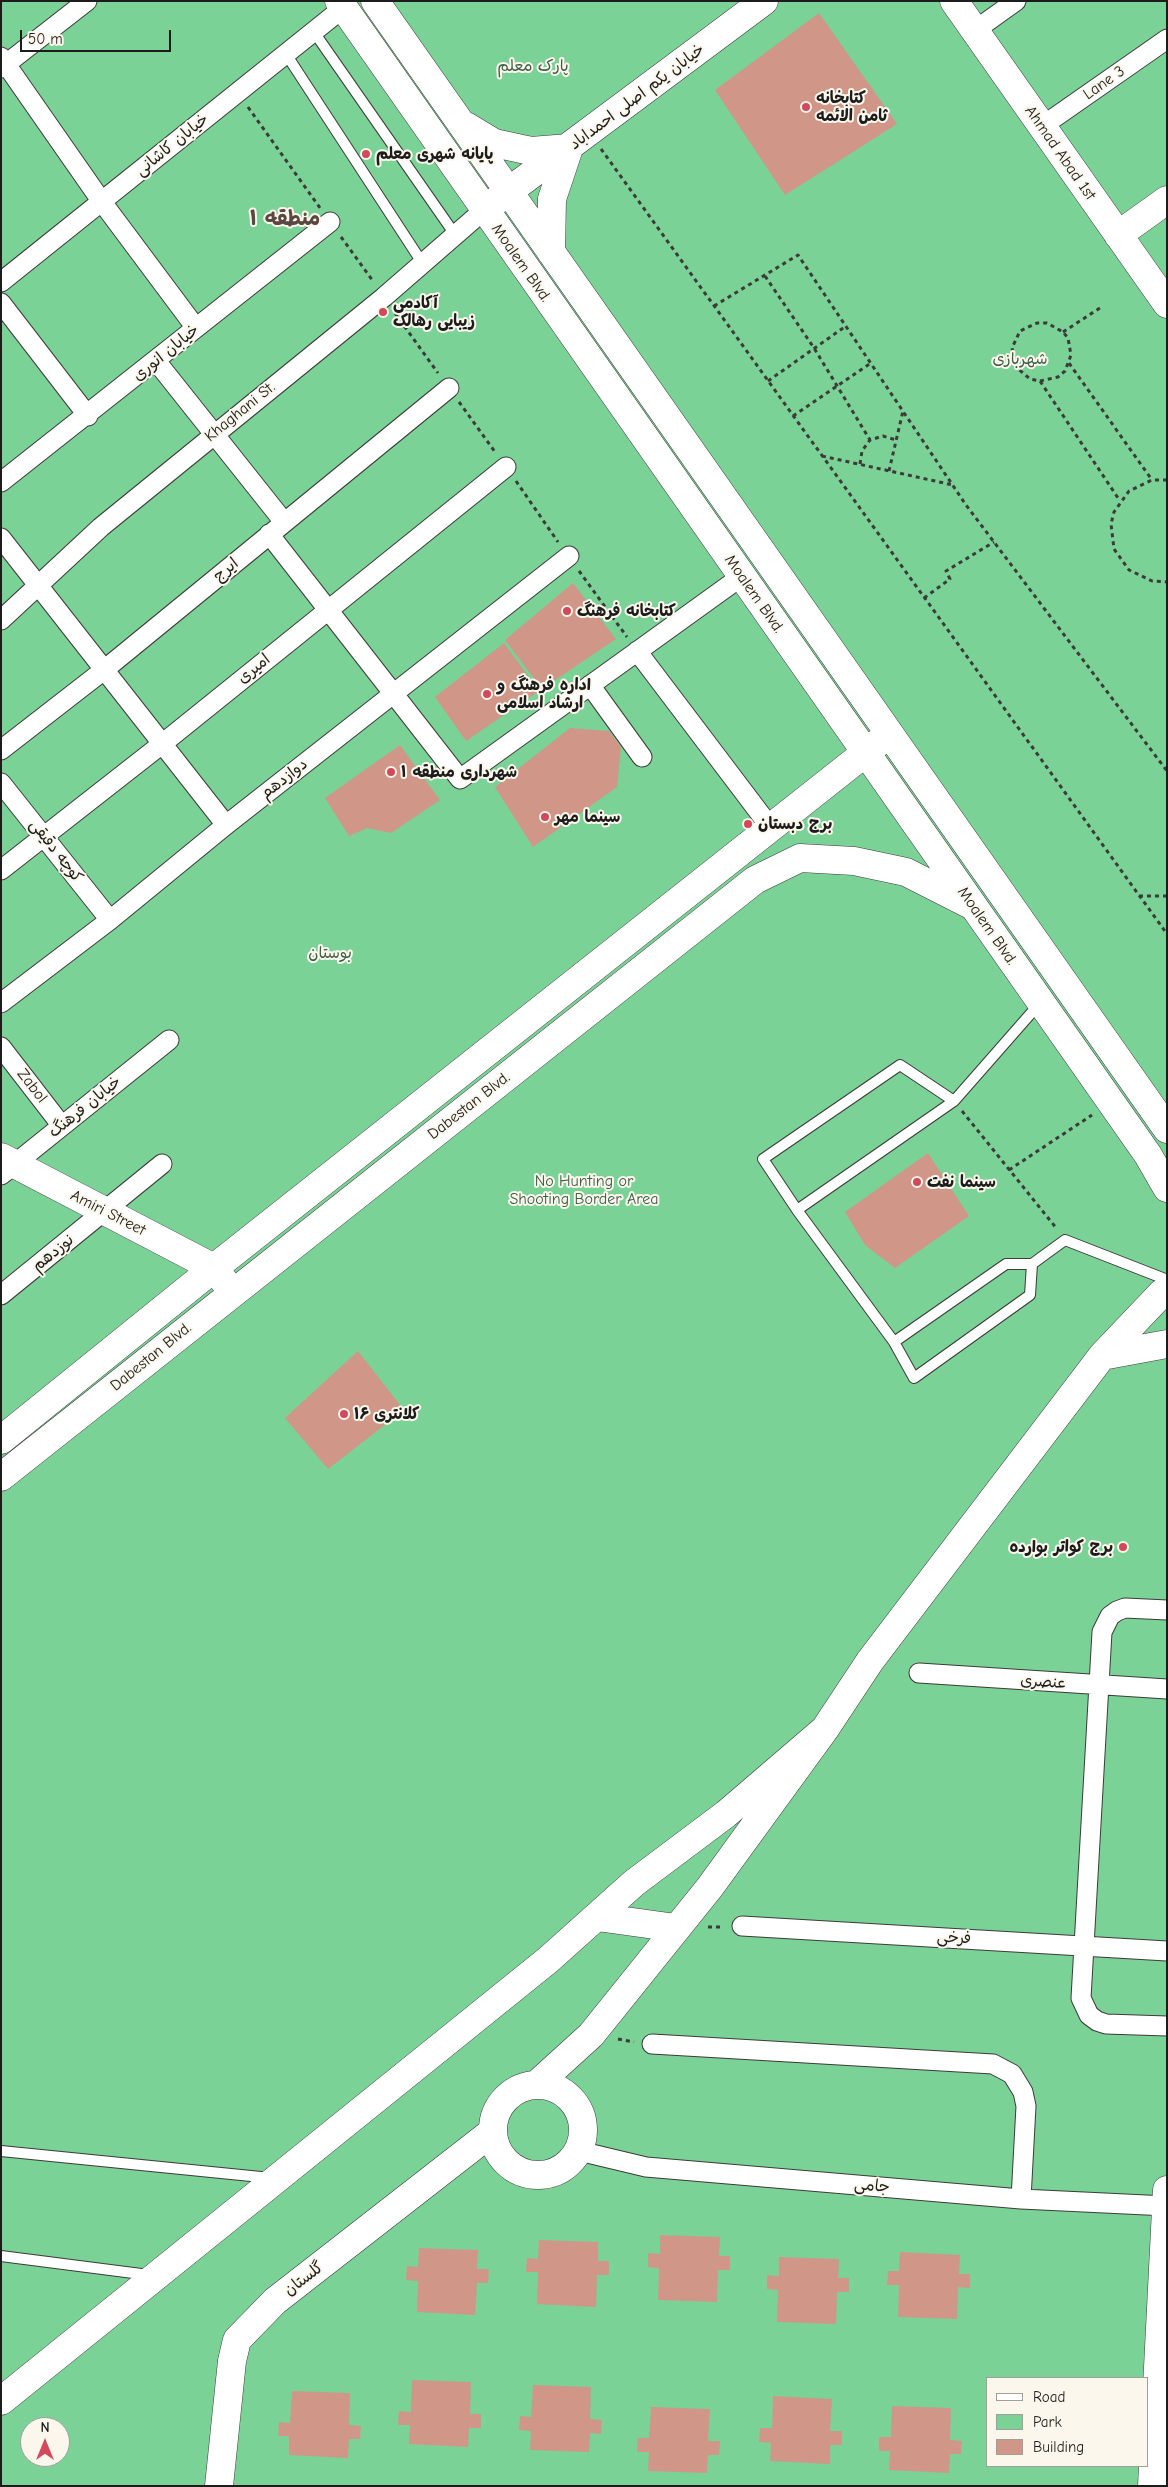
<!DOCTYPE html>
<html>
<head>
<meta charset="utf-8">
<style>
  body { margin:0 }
  #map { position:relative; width:1168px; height:2487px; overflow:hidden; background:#f3ecd6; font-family:"Comic Neue",sans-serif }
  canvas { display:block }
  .frame { position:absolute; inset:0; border:2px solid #1c1c1c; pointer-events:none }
  .legend { position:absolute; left:986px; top:2377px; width:162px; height:90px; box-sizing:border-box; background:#fbf7ec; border:1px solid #a29f99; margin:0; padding:6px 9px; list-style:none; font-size:15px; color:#1c1c1c }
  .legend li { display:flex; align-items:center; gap:10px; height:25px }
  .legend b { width:25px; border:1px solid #a29f99 }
  .north { position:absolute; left:20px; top:2417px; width:50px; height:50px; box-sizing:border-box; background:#fbf7ec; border:1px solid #a29f99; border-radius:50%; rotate:0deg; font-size:14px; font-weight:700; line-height:20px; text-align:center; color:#1c1c1c }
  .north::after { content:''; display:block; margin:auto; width:18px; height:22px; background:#d1495b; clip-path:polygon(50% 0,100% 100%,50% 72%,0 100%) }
  .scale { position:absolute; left:20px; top:30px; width:151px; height:22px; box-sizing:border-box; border:2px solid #1c1c1c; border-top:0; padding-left:6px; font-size:15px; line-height:18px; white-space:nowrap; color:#1c1c1c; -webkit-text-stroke:4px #fbf7ec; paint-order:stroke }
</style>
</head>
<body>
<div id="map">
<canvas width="1168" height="2487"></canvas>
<div class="frame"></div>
<ul class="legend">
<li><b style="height:6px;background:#fff"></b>Road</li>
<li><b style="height:14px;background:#7ad297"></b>Park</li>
<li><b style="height:14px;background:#d09788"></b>Building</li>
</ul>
<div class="north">N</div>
<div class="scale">50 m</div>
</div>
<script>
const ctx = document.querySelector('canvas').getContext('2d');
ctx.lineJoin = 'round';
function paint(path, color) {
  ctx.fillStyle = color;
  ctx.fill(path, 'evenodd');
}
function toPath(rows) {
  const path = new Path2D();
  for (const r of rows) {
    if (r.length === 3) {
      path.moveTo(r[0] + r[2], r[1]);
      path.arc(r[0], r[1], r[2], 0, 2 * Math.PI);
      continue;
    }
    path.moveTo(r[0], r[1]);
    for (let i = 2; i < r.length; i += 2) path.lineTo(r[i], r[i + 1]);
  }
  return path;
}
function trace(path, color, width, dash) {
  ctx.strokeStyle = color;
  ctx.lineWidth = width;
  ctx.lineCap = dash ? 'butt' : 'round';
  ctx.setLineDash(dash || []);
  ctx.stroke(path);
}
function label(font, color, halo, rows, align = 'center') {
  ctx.font = font + ' "Comic Neue","Playpen Sans Arabic",sans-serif';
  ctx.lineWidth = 4;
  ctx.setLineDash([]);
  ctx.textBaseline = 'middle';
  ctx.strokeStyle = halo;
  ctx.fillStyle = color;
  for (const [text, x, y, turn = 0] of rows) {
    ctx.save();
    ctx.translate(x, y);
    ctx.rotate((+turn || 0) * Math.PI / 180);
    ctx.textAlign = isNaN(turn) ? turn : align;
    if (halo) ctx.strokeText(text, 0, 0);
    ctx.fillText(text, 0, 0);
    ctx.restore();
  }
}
const green = toPath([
  [1,1,1167,1,1167,2486,1,2486],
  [987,2378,1147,2378,1147,2466,987,2466],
  [30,2427,60,2427,60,2457,30,2457]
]);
const building = toPath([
  [819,13,897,124,785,195,715,90],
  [573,583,616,639,542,689,505,640],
  [504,643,539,691,466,741,435,697],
  [570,728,609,731,621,747,617,787,533,847,495,787],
  [400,745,440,800,391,833,367,828,349,836,325,798],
  [928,1153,969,1216,895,1268,865,1245,845,1212],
  [358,1351,404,1410,328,1469,285,1418],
  [660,2235,720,2237,719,2256,730,2256,730,2270,718,2270,717,2302,658,2300,659,2268,648,2267,648,2253,660,2254],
  [539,2240,598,2242,598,2261,609,2261,609,2275,597,2275,596,2307,537,2304,538,2272,526,2272,527,2258,538,2259],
  [419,2248,478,2250,477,2269,489,2269,488,2283,477,2283,475,2315,417,2312,418,2281,406,2280,407,2266,418,2267],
  [900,2252,960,2255,959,2274,970,2274,970,2288,958,2287,957,2319,898,2317,899,2285,887,2285,888,2271,899,2271],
  [779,2257,839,2259,838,2278,849,2278,849,2292,837,2292,836,2324,777,2322,778,2290,767,2289,767,2275,779,2276],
  [412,2380,471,2382,470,2414,481,2414,481,2428,469,2428,468,2447,409,2444,410,2425,398,2425,399,2411,411,2412],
  [533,2385,591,2387,590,2419,602,2420,601,2434,590,2433,589,2452,530,2450,531,2431,519,2430,520,2416,531,2417],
  [292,2391,350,2393,349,2425,361,2426,360,2439,349,2439,348,2458,289,2455,289,2436,278,2436,279,2422,290,2423],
  [773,2396,832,2399,830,2431,842,2431,842,2445,830,2445,830,2464,770,2461,771,2443,759,2442,760,2428,772,2428],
  [892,2406,951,2408,950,2440,962,2441,961,2454,950,2454,949,2473,889,2470,890,2451,879,2451,879,2437,891,2437],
  [651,2407,710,2409,708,2441,720,2441,719,2455,708,2455,707,2473,648,2471,649,2452,637,2452,638,2438,649,2438]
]);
const path = toPath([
  [248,107,320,208],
  [601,149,1167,934],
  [341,237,373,281],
  [765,276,814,348,870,440],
  [714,306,798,255,966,505,1167,771],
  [395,313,438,373],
  [1063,332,1103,306],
  [1069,363,1152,480],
  [768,381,846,326],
  [1040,381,1058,377,1065,371,1071,355,1068,338,1063,332,1047,323,1037,323,1020,331,1012,348,1016,367,1030,379,1040,381,1120,501],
  [459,402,495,452],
  [793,416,871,363],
  [822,456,953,485],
  [860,464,862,451,870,440,883,436,896,440],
  [889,471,903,411],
  [1167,480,1152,480,1129,491,1114,512,1111,524,1114,549,1129,570,1152,581,1167,582],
  [516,481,558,542],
  [579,571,627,637],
  [924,598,950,579,946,571,994,542],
  [1139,896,1167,896],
  [962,1111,1057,1229],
  [1009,1170,1092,1115],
  [708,1927,724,1927],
  [618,2039,634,2042]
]);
const lane = toPath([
  [314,32,456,236],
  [286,54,423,264],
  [954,1101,797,1210,894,1342,914,1378,1030,1295,1032,1264],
  [797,1210,763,1159,900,1065,954,1101,1040,1003],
  [894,1342,1006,1264,1032,1264,1065,1240,1165,1279],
  [1,2151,271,2178],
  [1,2256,149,2275]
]);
const street = toPath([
  [974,31,1016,1],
  [1,57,102,202,196,328],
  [1,68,87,1],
  [1041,127,1167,39],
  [1,282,343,8],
  [1,303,88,416],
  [156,361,284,522],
  [1,482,330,222],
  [269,534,460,779,742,576],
  [1,538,226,825],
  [1,620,101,527,384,297,484,210],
  [637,651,771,828],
  [590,685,642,757],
  [1,750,104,670,449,388],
  [1,783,110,920],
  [1,870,162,744,506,467],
  [1,1003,110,920,226,825,569,556],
  [1,1047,62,1126],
  [1,1175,169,1040],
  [1,1295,162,1164],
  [1167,1610,1125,1608,1117,1611,1110,1616,1102,1632,1081,1998,1089,2015,1097,2021,1106,2024,1167,2026],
  [919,1673,1167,1689],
  [742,1926,1167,1951],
  [652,2044,993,2064,1012,2074,1023,2092,1026,2106,1021,2199],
  [579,2151,646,2167,1021,2199,1167,2206]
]);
const secondary = toPath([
  [339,1,1148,1155,1167,1188],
  [375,1,1167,1129],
  [954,1,1167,304],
  [466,126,494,143,531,151,569,148],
  [493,203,764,1],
  [1118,235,1167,200],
  [551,252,552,199,569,148],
  [1,1157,214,1268,224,1281],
  [1102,1356,1167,1344],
  [1,1440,214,1268,879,742],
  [1,1477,755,880,800,858,854,861,906,872,971,905],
  [597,1917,676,1928],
  [536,2085,591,2035,710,1887,825,1729,870,1661,1102,1356,1162,1293],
  [538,2130,45],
  [1,2401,548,1960,634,1883,726,1814,825,1729],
  [219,2486,232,2361,237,2340,275,2301,492,2132],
  [1152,2486,1167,2190]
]);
const markers = [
  [806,107,5,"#d1495b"],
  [366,154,5,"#d1495b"],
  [383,312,5,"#d1495b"],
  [567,611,5,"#d1495b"],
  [487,694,5,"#d1495b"],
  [391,772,5,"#d1495b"],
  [545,817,5,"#d1495b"],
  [748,824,5,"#d1495b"],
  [917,1182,5,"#d1495b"],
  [344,1414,5,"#d1495b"],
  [1123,1547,5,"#d1495b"]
];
const parkNames = [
  ["پارک معلم",533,66],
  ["شهربازی",1020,359],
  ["بوستان",330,953],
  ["No Hunting or",584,1181],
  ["Shooting Border Area",584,1199]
];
const streetNames = [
  ["Lane 3",1104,83,-35],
  ["خیابان یکم اصلی احمداباد",637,97,-37],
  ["خیابان کاشانی",172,145,-39],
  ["Ahmad Abad 1st",1060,153,55],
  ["Moalem Blvd.",521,263,55],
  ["خیابان انوری",166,353,-39],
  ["Khaghani St.",240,412,-39],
  ["ایرج",226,570,-39],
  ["Moalem Blvd.",754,594,55],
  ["امیری",254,669,-39],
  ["دوازدهم",284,779,-38],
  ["کوچه دقیقی",56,851,52],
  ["Moalem Blvd.",987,926,55],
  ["Zabol",32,1086,52],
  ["Dabestan Blvd.",469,1106,-38],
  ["خیابان فرهنگ",85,1107,-39],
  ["Amiri Street",108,1213,27],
  ["نوزدهم",53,1253,-39],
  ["Dabestan Blvd.",151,1357,-39],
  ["عنصری",1043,1682,4],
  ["فرخی",954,1938,3],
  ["جامی",872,2186,5],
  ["گلستان",304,2279,-37]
];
const poiNames = [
  ["کتابخانه",816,98],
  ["ثامن الائمه",816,116],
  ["پایانه شهری معلم",376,154],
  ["آکادمی",393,303],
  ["زیبایی رهالک",393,321],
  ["کتابخانه فرهنگ",577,611],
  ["اداره فرهنگ و",497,685],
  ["ارشاد اسلامی",497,703],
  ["شهرداری منطقه ۱",401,772],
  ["سینما مهر",555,817],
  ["برج دبستان",758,824],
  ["سینما نفت",927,1182],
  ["کلانتری ۱۶",354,1414],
  ["برج کواتر بوارده",1113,1547,"right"]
];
const districtNames = [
  ["منطقه ۱",285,219]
];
paint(green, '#7ad297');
paint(building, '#d09788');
trace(lane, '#3c3b38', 12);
trace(street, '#3c3b38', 21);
trace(secondary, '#3c3b38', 29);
trace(path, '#3c3b38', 3, [4, 4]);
trace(lane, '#fff', 10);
trace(street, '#fff', 19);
trace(secondary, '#fff', 28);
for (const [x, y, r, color] of markers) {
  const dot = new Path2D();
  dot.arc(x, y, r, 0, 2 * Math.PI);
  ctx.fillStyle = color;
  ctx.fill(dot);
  trace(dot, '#fbf7ec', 2);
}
label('16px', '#3d5c47', '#fbf7ec', parkNames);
label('16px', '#1c1c1c', '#fbf7ec', streetNames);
label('bold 16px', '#1c1c1c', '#fbf7ec', poiNames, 'left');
label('bold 21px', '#5b4742', '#fbf7ec', districtNames);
</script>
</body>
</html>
